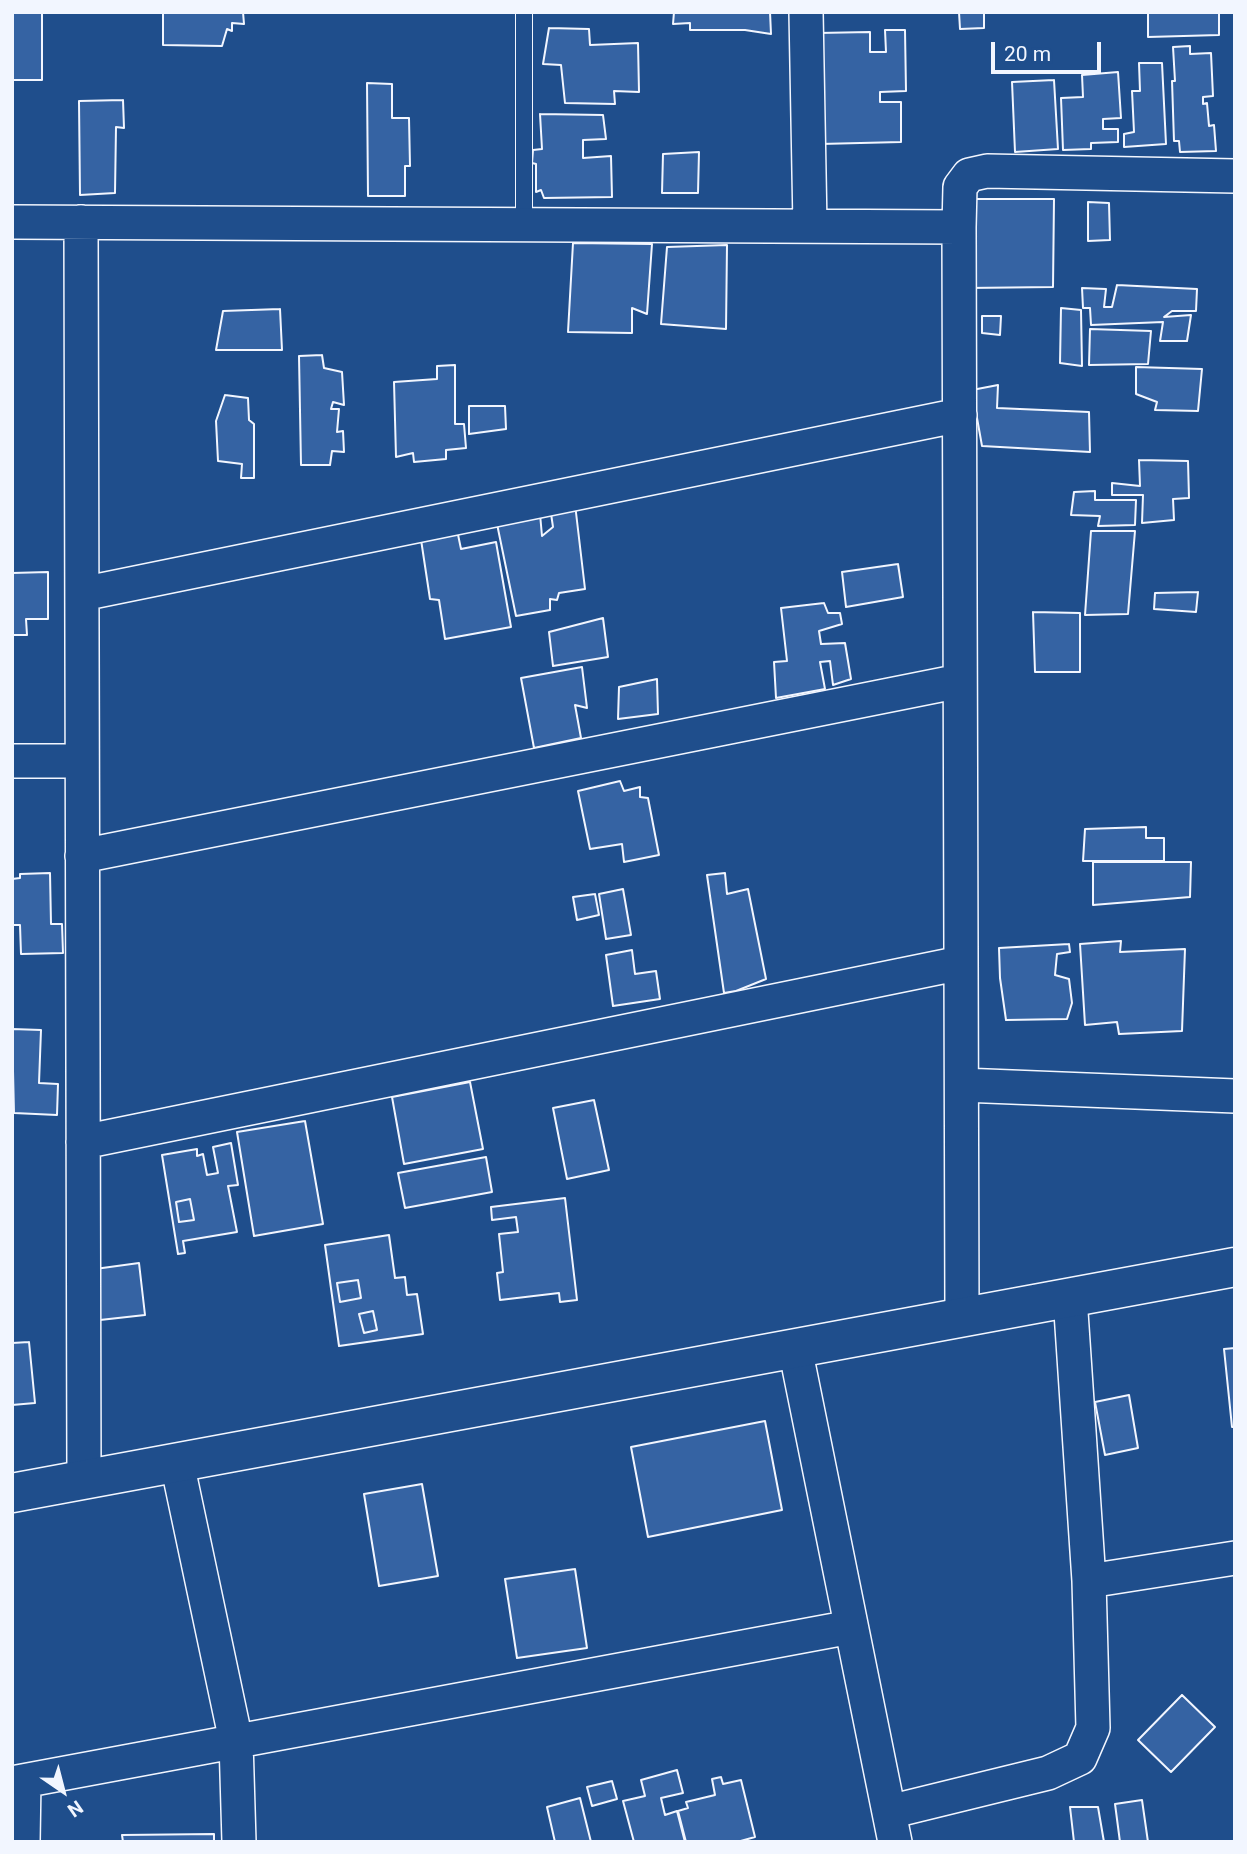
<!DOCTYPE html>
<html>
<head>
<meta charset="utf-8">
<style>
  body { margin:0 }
  #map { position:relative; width:1247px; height:1854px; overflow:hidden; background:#1f4e8c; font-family:Roboto,sans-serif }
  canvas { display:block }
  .frame { position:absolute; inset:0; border:14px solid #f2f6ff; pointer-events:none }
  .north { position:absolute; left:28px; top:1756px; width:70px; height:70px; -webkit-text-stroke:5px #1f4e8c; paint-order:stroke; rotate:145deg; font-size:19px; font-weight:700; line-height:28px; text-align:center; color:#f2f6ff }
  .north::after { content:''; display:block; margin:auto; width:24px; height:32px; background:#f2f6ff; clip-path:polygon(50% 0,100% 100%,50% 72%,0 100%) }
  .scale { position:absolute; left:991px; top:42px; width:110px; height:32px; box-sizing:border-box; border:4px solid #f2f6ff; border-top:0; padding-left:9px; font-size:21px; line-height:24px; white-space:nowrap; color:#f2f6ff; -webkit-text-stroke:5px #1f4e8c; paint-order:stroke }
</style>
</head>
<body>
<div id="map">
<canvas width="1247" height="1854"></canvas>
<div class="frame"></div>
<div class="north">N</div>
<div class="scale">20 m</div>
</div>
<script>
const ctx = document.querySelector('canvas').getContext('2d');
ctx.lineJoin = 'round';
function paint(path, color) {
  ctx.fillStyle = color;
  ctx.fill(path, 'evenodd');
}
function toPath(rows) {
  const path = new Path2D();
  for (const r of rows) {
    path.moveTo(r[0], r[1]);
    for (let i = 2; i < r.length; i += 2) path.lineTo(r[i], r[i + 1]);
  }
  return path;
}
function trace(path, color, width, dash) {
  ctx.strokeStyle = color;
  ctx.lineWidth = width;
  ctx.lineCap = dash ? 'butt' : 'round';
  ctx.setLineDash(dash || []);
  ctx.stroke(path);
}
const building = toPath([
  [12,12,42,12,42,80,12,80,12,12],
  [163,12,243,12,244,24,232,23,232,31,227,29,222,46,163,45,163,12],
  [674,12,770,12,771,34,745,30,690,30,690,23,673,24,674,12],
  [959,12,984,12,984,28,960,29,959,12],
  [1148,12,1219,12,1219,35,1148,37,1148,12],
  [549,28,589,29,590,45,638,43,639,92,614,91,615,104,565,103,561,65,543,64,549,28],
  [885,30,905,30,906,91,880,92,880,102,901,102,901,142,820,144,818,33,870,32,870,52,886,52,885,30],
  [1190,46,1190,54,1211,53,1213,96,1203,97,1203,104,1207,103,1209,126,1214,125,1216,151,1180,152,1179,141,1174,141,1172,81,1175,81,1173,47,1190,46],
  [1139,63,1162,63,1166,144,1124,147,1124,134,1134,132,1132,91,1140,91,1139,63],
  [1118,72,1121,118,1103,119,1103,129,1118,129,1118,142,1091,143,1091,149,1063,150,1061,98,1083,97,1082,75,1118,72],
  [1054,80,1058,149,1015,152,1012,82,1054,80],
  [367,83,392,84,392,118,409,118,410,166,405,166,405,196,368,196,367,83],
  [123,100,124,128,116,127,115,193,80,195,79,101,123,100],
  [540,114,603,115,606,139,583,140,583,158,611,156,612,197,544,198,541,190,536,192,536,164,532,163,533,150,542,149,540,114],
  [699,152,698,193,662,193,663,154,699,152],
  [970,199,1054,199,1053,287,967,288,970,199],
  [1088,202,1109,203,1110,240,1088,241,1088,202],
  [573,243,652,244,647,314,632,308,632,333,568,332,573,243],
  [727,245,726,329,661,324,667,247,727,245],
  [1117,285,1197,289,1196,311,1172,311,1164,317,1191,315,1187,341,1160,341,1163,322,1091,325,1090,308,1083,308,1082,288,1106,289,1104,307,1112,307,1117,285],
  [1061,308,1081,310,1082,366,1060,363,1061,308],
  [280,309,282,350,216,350,223,311,280,309],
  [982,316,1001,316,1000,335,982,333,982,316],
  [1090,329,1151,331,1148,364,1089,365,1090,329],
  [322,355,324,368,342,372,344,405,333,402,331,409,339,409,337,432,343,431,344,452,332,451,330,465,301,465,299,356,322,355],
  [455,365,455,424,464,424,466,448,446,450,446,459,414,462,413,453,396,457,394,382,437,379,437,366,455,365],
  [1136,367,1202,369,1198,411,1155,410,1157,402,1136,394,1136,367],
  [998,385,997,408,1089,412,1090,452,982,446,972,390,998,385],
  [225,395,248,398,249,420,254,424,254,478,241,478,242,464,218,461,216,421,225,395],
  [469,406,505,406,506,429,469,434,469,406],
  [1139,460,1188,461,1189,498,1173,499,1174,520,1142,523,1143,495,1112,495,1112,483,1140,486,1139,460],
  [1095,491,1095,500,1136,500,1135,525,1098,526,1100,516,1071,515,1074,492,1095,491],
  [575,504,585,589,559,593,557,600,550,599,550,610,516,616,497,524,540,514,542,536,553,527,550,507,575,504],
  [456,525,461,549,496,542,511,627,445,639,439,600,430,599,420,533,456,525],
  [1091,531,1135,531,1128,614,1085,615,1091,531],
  [898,564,903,597,846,607,842,572,898,564],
  [48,572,48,619,26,619,27,635,12,635,12,573,48,572],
  [1198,592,1196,612,1154,609,1155,593,1198,592],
  [824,603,828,613,840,613,842,624,819,631,821,644,845,643,851,679,833,685,830,661,820,662,825,689,776,698,774,662,787,661,781,608,824,603],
  [1033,612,1080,613,1080,672,1035,672,1033,612],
  [603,618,608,657,553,666,549,632,603,618],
  [582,667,587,708,575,705,581,738,534,748,521,678,582,667],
  [657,679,658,714,618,719,619,687,657,679],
  [620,781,624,791,640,787,640,797,648,798,659,855,624,862,622,844,590,849,578,791,620,781],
  [1146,827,1146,838,1164,838,1164,861,1083,861,1085,829,1146,827],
  [1093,862,1191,862,1190,897,1093,905,1093,862],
  [50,873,51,924,62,924,63,953,21,954,20,925,12,925,12,879,20,878,20,874,50,873],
  [725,873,727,894,748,889,766,979,736,991,724,993,707,875,725,873],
  [623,889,631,935,606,939,599,894,623,889],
  [595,894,599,915,577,920,573,897,595,894],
  [1121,941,1120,952,1185,949,1182,1031,1119,1034,1117,1022,1085,1025,1080,944,1121,941],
  [1069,944,1070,952,1057,954,1055,975,1069,979,1072,1003,1067,1019,1006,1020,1000,978,999,948,1069,944],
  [632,950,635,974,656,971,660,999,613,1006,606,955,632,950],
  [12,1029,41,1030,39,1083,58,1084,57,1115,14,1113,12,1029],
  [470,1082,483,1149,404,1164,392,1097,470,1082],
  [594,1100,609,1170,567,1179,553,1108,594,1100],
  [305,1121,323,1224,254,1236,237,1132,305,1121],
  [231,1143,238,1185,228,1186,237,1232,183,1241,185,1253,178,1254,162,1155,197,1149,197,1156,203,1154,207,1175,218,1173,213,1147,231,1143],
  [190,1199,194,1220,179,1222,176,1202,190,1199],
  [486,1157,492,1192,405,1208,398,1173,486,1157],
  [565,1198,577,1300,560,1302,559,1293,500,1300,497,1273,503,1272,499,1234,518,1232,516,1217,492,1220,491,1207,565,1198],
  [190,1199,194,1220,179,1222,176,1202,190,1199],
  [389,1235,395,1278,405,1277,407,1295,417,1294,423,1334,339,1346,325,1245,389,1235],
  [358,1280,361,1298,340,1302,337,1283,358,1280],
  [373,1311,377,1330,364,1333,359,1314,373,1311],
  [139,1263,145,1315,100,1320,95,1269,139,1263],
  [358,1280,361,1298,340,1302,337,1283,358,1280],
  [373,1311,377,1330,364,1333,359,1314,373,1311],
  [29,1342,35,1403,12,1405,12,1343,29,1342],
  [1235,1348,1235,1427,1232,1427,1224,1349,1235,1348],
  [1129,1395,1138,1448,1105,1455,1095,1402,1129,1395],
  [765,1421,782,1510,648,1537,631,1447,765,1421],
  [422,1484,438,1576,379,1586,364,1494,422,1484],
  [575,1569,587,1648,517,1658,505,1579,575,1569],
  [1182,1695,1215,1727,1171,1772,1138,1740,1182,1695],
  [677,1770,683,1793,661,1798,665,1815,677,1811,685,1842,634,1842,623,1801,645,1796,641,1780,677,1770],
  [721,1777,723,1784,741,1780,755,1837,737,1842,686,1842,678,1811,688,1808,686,1802,715,1795,712,1779,721,1777],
  [612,1781,617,1799,592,1806,587,1787,612,1781],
  [580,1798,591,1842,555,1842,547,1807,580,1798],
  [1142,1800,1148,1842,1120,1842,1115,1804,1142,1800],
  [1070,1807,1098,1807,1104,1842,1074,1842,1070,1807],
  [214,1834,214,1842,123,1842,122,1835,214,1834]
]);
const lane = toPath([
  [524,225,524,12]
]);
const street = toPath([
  [806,12,810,226],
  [12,222,959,227],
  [81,222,84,1480],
  [82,594,960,415],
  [12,761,82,761],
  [82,856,960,681],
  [962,1085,1235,1096],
  [83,1142,961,963],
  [962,1317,959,227,960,187,969,175,987,171,1235,176],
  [795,1348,895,1842],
  [177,1463,236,1741,239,1842],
  [1089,1581,1235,1558],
  [12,1783,851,1627],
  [889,1812,1048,1773,1080,1758,1093,1728,1089,1581,1070,1297],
  [23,1842,24,1781]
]);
const secondary = toPath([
  [12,1493,1235,1267]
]);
paint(building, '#3563a3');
trace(building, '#f2f6ff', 2);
trace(lane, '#f2f6ff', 18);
trace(street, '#f2f6ff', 36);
trace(secondary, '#f2f6ff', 41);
trace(lane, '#1f4e8c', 16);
trace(street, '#1f4e8c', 33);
trace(secondary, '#1f4e8c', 38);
</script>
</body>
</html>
